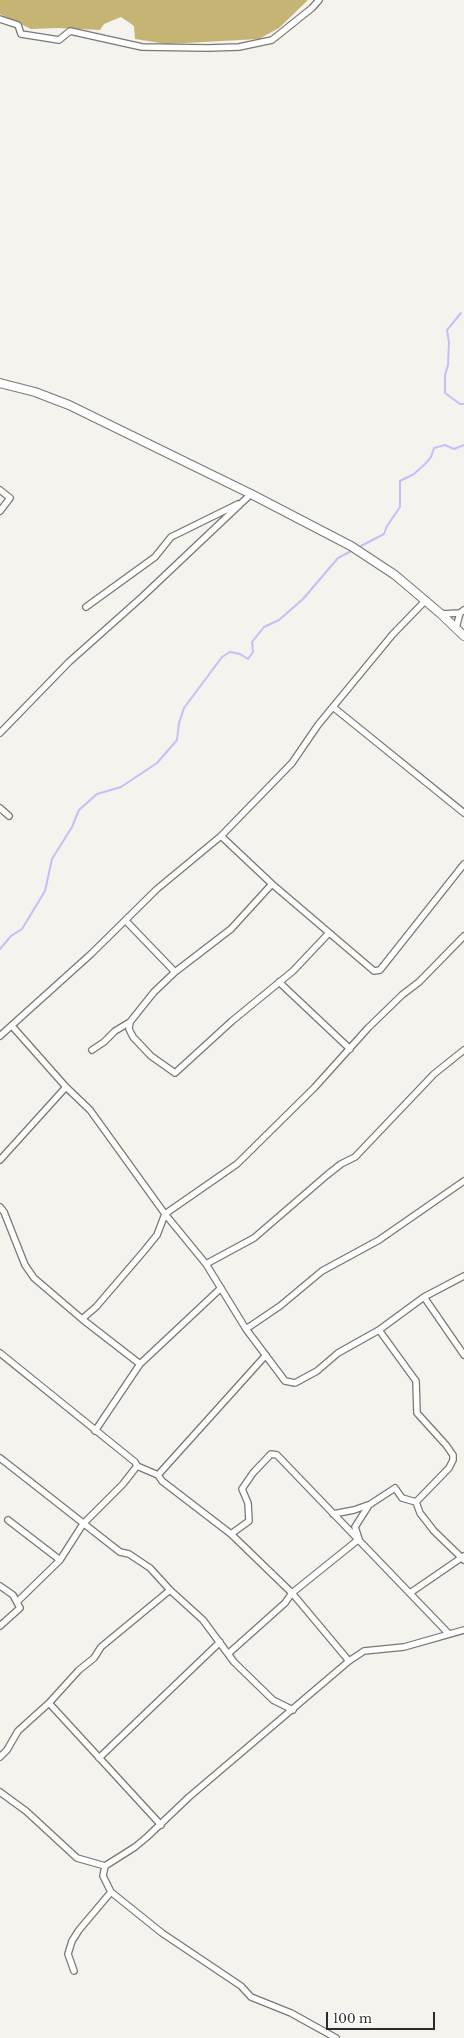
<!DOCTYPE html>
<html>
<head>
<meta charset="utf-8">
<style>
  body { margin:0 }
  #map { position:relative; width:464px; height:2038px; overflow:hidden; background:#f4f3ee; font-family:"Libre Baskerville",serif }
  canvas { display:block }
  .scale { position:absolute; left:326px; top:2012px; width:109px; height:18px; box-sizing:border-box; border:2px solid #2c2c2a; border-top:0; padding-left:5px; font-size:12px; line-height:14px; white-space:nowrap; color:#2c2c2a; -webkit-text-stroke:3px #fff; paint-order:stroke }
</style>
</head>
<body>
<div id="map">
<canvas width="464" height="2038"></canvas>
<div class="scale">100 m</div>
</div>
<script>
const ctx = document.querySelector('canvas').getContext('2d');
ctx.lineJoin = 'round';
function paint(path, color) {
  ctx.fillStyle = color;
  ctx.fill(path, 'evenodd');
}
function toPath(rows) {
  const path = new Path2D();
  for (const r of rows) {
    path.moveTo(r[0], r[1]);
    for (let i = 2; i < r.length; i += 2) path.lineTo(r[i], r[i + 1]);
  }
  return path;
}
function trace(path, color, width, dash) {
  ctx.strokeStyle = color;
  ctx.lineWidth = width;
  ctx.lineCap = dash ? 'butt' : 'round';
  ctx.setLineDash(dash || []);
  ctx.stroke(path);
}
const forest = toPath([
  [0,0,308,0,279,28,259,39,167,44,135,39,134,26,121,17,104,24,100,30,58,28,31,29,0,14]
]);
const stream = toPath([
  [461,313,447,330,449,342,448,365,445,375,445,393,460,404,464,404],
  [357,548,384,534,387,526,400,507,400,481,414,474,425,464,431,457,434,448,445,445,454,449,464,445],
  [0,949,11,936,22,929,45,891,52,859,72,827,79,810,97,794,121,787,157,763,177,740,179,723,184,708,222,657,230,652,240,654,248,659,253,652,252,642,264,627,279,620,303,599,338,558,353,550]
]);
const street = toPath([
  [0,19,18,25,21,34,59,40,70,31,142,47,208,48,239,47,272,40,312,8,319,0],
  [0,490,10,498,0,511],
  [86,607,155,557,171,537,238,504],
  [441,614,460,613],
  [456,628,460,613,464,610],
  [333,707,464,813],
  [0,733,69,662,142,597,251,494],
  [0,808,9,816],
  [221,836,272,884,374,971,380,970,464,864],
  [272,884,231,929,175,972,154,992,130,1022,129,1029,133,1037,151,1056,175,1073,232,1021,293,971,328,934],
  [126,921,175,972],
  [279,982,350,1049],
  [12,1026,66,1087,90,1110,165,1214,206,1264,246,1329,285,1381,295,1383,317,1371,338,1353,379,1330,424,1297,464,1276],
  [0,1036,91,954,157,889,221,836,292,763,318,725,393,634,426,600],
  [92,1050,104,1042,115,1031,130,1022],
  [0,1160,66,1087],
  [0,1207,4,1212,25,1265,34,1278,82,1319,140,1364],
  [206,1264,254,1238,327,1175,341,1164,355,1157,434,1074,464,1050],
  [424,1297,464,1355],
  [82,1319,96,1307,144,1251,157,1235,165,1214,237,1164,315,1087,368,1028,402,995,419,982,464,936],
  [246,1329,280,1306,322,1271,379,1240,464,1181],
  [379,1330,416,1381,417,1413,446,1445,453,1455,453,1460,449,1468,416,1502,420,1513,434,1531,464,1560],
  [0,1353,135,1462,137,1466,158,1475,162,1481,231,1534,292,1593,349,1661],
  [95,1431,140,1364,221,1288],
  [0,1458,120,1552,129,1554,150,1568,170,1590,203,1620,234,1662,273,1700,293,1710],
  [158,1475,266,1355],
  [333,1514,354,1510,368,1505],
  [8,1520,60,1560],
  [231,1534,249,1521,248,1503,242,1489,253,1473,271,1454,277,1455,449,1634],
  [0,1586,13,1595,20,1608,0,1626],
  [410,1593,464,1556],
  [17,1602,60,1560,83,1524,123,1484,137,1466],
  [229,1653,285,1603,292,1593,359,1539,355,1527,369,1505,395,1488,402,1498,416,1502],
  [49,1703,161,1825],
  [0,1757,7,1750,18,1731,49,1703,79,1670,94,1658,101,1647,170,1590],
  [99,1758,220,1642],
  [0,1792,26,1811,77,1858,105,1866],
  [74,1971,68,1954,72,1941,79,1930,111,1892],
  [336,2038,291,2013,251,1997,241,1986,162,1933,111,1892,103,1876,105,1866,135,1847,147,1837,189,1797,349,1661,364,1651,404,1647,464,1630]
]);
const secondary = toPath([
  [0,383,35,392,69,405,251,494,351,546,395,575,441,614,464,636]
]);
paint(forest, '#c6b475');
trace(stream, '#ccbbf7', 2);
trace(street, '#787772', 8);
trace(secondary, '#787772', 10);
trace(street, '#fff', 5.5);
trace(secondary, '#fff', 8);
</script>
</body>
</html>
